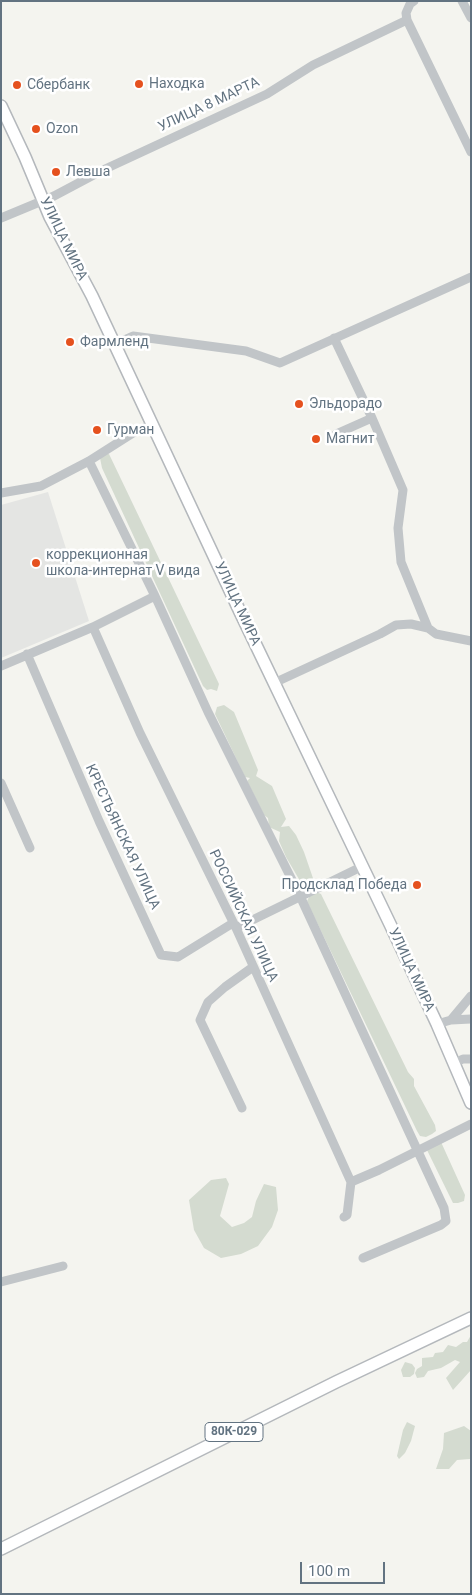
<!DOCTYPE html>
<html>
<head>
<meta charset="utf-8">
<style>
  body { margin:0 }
  #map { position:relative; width:472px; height:1595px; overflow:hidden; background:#f4f4ef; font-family:Roboto,sans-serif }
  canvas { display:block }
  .frame { position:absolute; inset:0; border:2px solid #627381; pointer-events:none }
  .scale { position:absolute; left:300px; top:1562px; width:85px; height:22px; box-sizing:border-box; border:2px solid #627381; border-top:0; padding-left:6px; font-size:15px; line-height:18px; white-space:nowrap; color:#627381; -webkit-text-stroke:4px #fff; paint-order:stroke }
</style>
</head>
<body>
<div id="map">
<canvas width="472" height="1595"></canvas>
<div class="frame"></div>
<div class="scale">100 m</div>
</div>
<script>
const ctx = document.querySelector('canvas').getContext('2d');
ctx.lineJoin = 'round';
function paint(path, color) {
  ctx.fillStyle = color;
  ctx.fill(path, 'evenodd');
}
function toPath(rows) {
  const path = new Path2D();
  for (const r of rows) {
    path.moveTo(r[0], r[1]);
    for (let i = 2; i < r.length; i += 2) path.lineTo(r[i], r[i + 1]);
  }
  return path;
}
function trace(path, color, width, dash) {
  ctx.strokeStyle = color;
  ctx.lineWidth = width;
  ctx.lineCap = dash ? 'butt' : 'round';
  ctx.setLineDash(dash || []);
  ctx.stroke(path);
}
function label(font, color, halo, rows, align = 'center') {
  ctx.font = font + ' Roboto,sans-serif';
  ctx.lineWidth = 5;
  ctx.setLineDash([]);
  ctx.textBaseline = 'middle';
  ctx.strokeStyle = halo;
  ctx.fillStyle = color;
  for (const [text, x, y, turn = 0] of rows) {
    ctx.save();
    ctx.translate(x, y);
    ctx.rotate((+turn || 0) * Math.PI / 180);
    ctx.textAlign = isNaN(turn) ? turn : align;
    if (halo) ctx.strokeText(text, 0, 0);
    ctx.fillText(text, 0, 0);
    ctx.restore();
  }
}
const built = toPath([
  [48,492,89,621,1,658,1,505]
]);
const green = toPath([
  [104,454,109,454,219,684,217,691,211,689,207,690,203,686,102,468,100,458],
  [224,705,234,712,258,770,256,776,272,786,286,819,281,827,289,826,296,835,304,852,315,884,303,886,286,857,279,841,280,832,269,827,268,818,264,815,247,781,250,778,245,777,215,714,217,707],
  [316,892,321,894,408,1072,414,1079,414,1086,435,1125,436,1131,432,1134,426,1137,420,1136,417,1131,310,908,307,901,310,895],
  [441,1142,465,1195,464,1201,458,1203,453,1203,426,1148],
  [226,1178,229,1184,220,1216,232,1227,244,1223,252,1217,256,1201,264,1184,276,1187,278,1210,272,1227,258,1246,241,1254,221,1258,204,1248,194,1230,189,1200,211,1180],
  [471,1335,471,1370,453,1390,446,1378,460,1362,455,1360,441,1368,428,1371,424,1377,417,1378,415,1373,417,1369,422,1366,422,1358,433,1357,435,1353,443,1352,448,1345,456,1347,463,1342,467,1342],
  [405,1362,412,1364,415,1368,414,1374,410,1377,403,1377,401,1370],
  [407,1422,415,1426,411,1441,405,1453,399,1459,397,1456,403,1430],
  [464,1426,471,1431,470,1459,457,1460,449,1469,436,1469,443,1449,444,1433]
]);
const minor = toPath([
  [462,1,471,18],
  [407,20,471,152],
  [1,218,54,196,103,170,267,94,313,65,407,20,406,13,410,4,414,1],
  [334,338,372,418,336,434],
  [115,344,133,336,246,351,280,363,471,277],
  [372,418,403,490,398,528,401,562,428,628],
  [89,461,155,596,208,712,300,896,444,1208,446,1221,441,1225,363,1258],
  [1,493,41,486,89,461,133,433,153,424],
  [93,627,140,733,236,928,351,1182,347,1215,344,1217],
  [27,654,99,821,161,955,178,957,233,923],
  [1,666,93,627,155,596],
  [274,683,380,634,396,625,411,624,428,628,436,634,471,641],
  [1,783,30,848],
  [236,928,363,866],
  [451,1020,471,1019],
  [437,1024,451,1020,471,996],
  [454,1063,463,1059,471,1059],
  [242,1108,200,1020,208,1002,225,987,253,967],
  [351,1182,379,1170,471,1124],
  [1,1282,63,1266]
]);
const major = toPath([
  [1,106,25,157,50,217,92,296,241,614,390,924,437,1024,471,1103],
  [1,1549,336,1382,471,1318]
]);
const markers = [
  [139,84,5,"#e5511e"],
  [17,85,5,"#e5511e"],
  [36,129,5,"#e5511e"],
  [56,172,5,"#e5511e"],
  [70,342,5,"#e5511e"],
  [299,404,5,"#e5511e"],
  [97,430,5,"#e5511e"],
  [316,439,5,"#e5511e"],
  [36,563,5,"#e5511e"],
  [417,885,5,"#e5511e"]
];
const shields = [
  [234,1432,58]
];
const shieldNames = [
  ["80К-029",234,1432]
];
const poiNames = [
  ["Находка",149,84],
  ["Сбербанк",27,85],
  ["Ozon",46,129],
  ["Левша",66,172],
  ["Фармленд",80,342],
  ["Эльдорадо",309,404],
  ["Гурман",107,430],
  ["Магнит",326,439],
  ["коррекционная",46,555],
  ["школа-интернат V вида",46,571],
  ["Продсклад Победа",407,885,"right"]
];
const streetNames = [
  ["УЛИЦА 8 МАРТА",209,105,-25],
  ["УЛИЦА МИРА",63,239,64],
  ["УЛИЦА МИРА",237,604,65],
  ["КРЕСТЬЯНСКАЯ УЛИЦА",122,837,65],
  ["РОССИЙСКАЯ УЛИЦА",243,916,65],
  ["УЛИЦА МИРА",411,970,65]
];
paint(built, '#e4e5e3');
paint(green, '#d4dbd0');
trace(major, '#b4b8bc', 14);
trace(minor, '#c1c5c8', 9);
trace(major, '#fff', 11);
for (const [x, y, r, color] of markers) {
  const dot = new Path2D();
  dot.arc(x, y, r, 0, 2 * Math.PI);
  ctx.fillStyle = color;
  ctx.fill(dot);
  trace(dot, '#fff', 2);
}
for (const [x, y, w] of shields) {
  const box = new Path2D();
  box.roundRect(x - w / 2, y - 9.5, w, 19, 4);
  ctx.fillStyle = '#fff';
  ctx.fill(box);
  trace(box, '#627381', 1);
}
label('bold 12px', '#627381', null, shieldNames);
label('14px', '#627381', '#fff', poiNames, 'left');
label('14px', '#627381', '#fff', streetNames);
</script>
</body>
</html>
